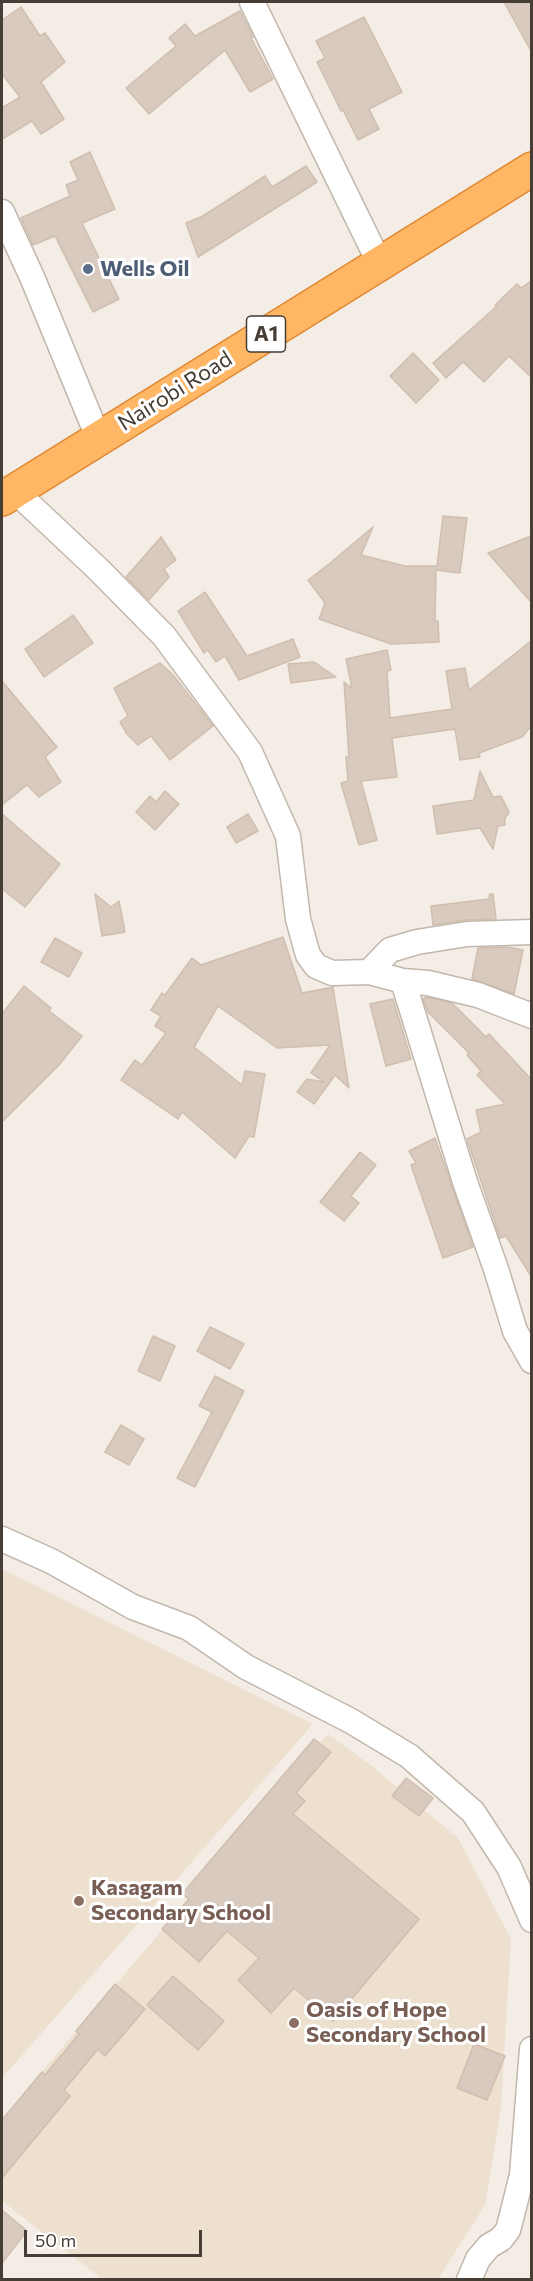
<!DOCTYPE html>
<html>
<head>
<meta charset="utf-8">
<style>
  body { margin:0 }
  #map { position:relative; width:533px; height:2281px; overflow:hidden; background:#f3ede6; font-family:Commissioner,sans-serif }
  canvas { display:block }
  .frame { position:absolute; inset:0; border:3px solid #463d35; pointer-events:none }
  .scale { position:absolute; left:24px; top:2230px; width:178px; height:27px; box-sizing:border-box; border:3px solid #463d35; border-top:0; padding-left:8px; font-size:18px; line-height:21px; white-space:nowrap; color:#463d35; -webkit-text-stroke:4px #fff; paint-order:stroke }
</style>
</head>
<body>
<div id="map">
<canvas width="533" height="2281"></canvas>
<div class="frame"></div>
<div class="scale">50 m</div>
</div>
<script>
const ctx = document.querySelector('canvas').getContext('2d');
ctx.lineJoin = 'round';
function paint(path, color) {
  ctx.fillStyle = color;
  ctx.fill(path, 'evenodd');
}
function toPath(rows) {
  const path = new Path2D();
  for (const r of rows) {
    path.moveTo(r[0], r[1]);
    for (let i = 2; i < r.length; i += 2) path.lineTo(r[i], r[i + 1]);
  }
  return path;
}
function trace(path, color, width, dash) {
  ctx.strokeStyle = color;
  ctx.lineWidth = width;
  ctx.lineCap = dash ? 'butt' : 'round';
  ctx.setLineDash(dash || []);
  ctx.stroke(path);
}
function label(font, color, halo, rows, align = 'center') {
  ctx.font = font + ' Commissioner,sans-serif';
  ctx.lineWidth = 6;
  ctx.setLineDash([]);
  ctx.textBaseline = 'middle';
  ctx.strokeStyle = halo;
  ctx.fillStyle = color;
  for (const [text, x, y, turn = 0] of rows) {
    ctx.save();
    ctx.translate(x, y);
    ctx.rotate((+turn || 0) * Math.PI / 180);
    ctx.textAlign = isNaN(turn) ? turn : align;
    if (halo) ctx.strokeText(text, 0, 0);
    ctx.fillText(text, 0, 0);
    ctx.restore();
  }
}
const education = toPath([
  [2,1569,313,1724,2,2078],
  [328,1734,373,1767,458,1838,511,1939,501,2108,485,2205,438,2279,102,2279,2,2201,2,2119]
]);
const building = toPath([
  [504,2,531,2,531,51,504,2],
  [21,7,40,36,45,33,65,62,41,82,64,119,41,134,32,121,2,139,2,108,20,97,2,74,2,20,21,7],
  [240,11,253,37,251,38,273,79,250,92,225,50,149,114,126,88,176,46,169,38,185,24,195,36,240,11],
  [364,17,402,92,369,109,379,129,358,140,343,110,341,111,317,62,325,58,316,41,364,17],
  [90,152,115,209,82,223,119,299,93,312,55,236,33,245,21,218,70,196,66,185,78,180,70,162,90,152],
  [306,166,317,182,198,257,186,223,203,216,265,176,272,187,306,166],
  [531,281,531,377,509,356,484,382,463,362,446,378,433,363,497,306,495,305,517,284,521,288,531,281],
  [413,353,439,380,416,403,390,376,413,353],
  [443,516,467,518,460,573,436,570,435,621,438,621,439,642,391,644,319,619,325,603,308,580,329,564,373,527,361,555,405,566,437,566,443,516],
  [531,536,531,602,488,553,531,536],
  [161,537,176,560,164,569,169,577,149,600,126,577,161,537],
  [205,592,247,656,293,639,300,657,239,680,225,656,216,662,208,650,204,653,178,611,205,592],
  [73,615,93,643,44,677,25,649,73,615],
  [531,641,531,726,522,737,479,753,480,757,460,760,455,729,392,738,397,777,361,781,377,840,359,845,341,783,348,781,346,757,349,757,344,682,352,688,346,659,387,650,391,670,387,671,390,718,452,709,446,671,465,668,469,690,531,641],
  [314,662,336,677,291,683,288,664,314,662],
  [160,663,173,675,213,726,170,760,151,736,138,745,127,734,120,722,128,716,114,688,160,663],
  [2,681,57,747,45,757,61,782,39,797,27,785,2,805,2,681],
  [480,771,493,797,501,796,509,812,505,818,505,825,498,826,493,849,480,828,437,834,433,806,474,800,480,771],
  [165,791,179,804,155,830,136,812,150,796,156,802,165,791],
  [2,814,60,864,25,907,2,889,2,814],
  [248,814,258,831,236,843,227,827,248,814],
  [95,894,111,907,119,901,125,932,102,936,95,894],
  [490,894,493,894,496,919,465,920,433,925,431,906,489,899,490,894],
  [283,937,302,993,333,987,349,1088,335,1075,314,1104,297,1092,307,1079,324,1082,311,1073,330,1045,277,1048,218,1006,194,1047,242,1085,245,1071,265,1074,254,1137,249,1136,235,1158,182,1112,178,1119,121,1080,135,1060,142,1065,166,1033,155,1026,161,1016,151,1010,162,993,165,995,192,958,201,965,283,937],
  [55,938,82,953,69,977,41,962,55,938],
  [508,947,523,950,514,994,472,979,478,948,508,947],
  [24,986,51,1008,49,1011,82,1036,59,1065,2,1122,2,1014,24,986],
  [426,997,452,1003,486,1037,489,1034,531,1079,531,1276,506,1236,500,1238,467,1139,481,1132,476,1110,505,1104,477,1075,481,1071,467,1055,469,1053,428,1012,423,999,426,997],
  [393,999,411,1059,386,1066,370,1004,393,999],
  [435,1138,473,1247,443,1258,411,1165,416,1163,409,1151,435,1138],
  [360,1152,376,1165,351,1196,359,1203,344,1221,320,1202,360,1152],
  [210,1327,244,1344,230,1369,197,1351,210,1327],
  [153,1336,175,1346,160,1381,138,1371,153,1336],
  [215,1376,244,1391,195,1487,177,1478,212,1412,199,1406,215,1376],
  [121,1425,144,1439,129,1465,105,1452,121,1425],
  [314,1739,331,1752,296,1793,305,1801,293,1814,419,1919,333,2021,294,1988,271,2013,238,1980,259,1958,227,1931,199,1962,162,1929,189,1899,182,1894,314,1739],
  [406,1778,433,1798,419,1816,392,1796,406,1778],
  [173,1976,224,2021,198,2050,147,2005,173,1976],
  [115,1984,145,2009,105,2056,98,2049,64,2090,70,2096,2,2178,2,2120,42,2072,45,2075,79,2034,76,2031,115,1984],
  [474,2044,505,2056,487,2100,457,2088,474,2044],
  [2,2210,27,2231,2,2263,2,2210]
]);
const minor = toPath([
  [252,2,374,252],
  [2,212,32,277,93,425],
  [15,491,99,570,164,636,250,752,288,836,298,919,308,955,316,966,332,973,369,972,403,981,465,1182,496,1269,515,1331,532,1361],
  [369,972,390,950,417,942,467,934,532,932],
  [403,981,428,983,478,995,532,1016],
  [2,1539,51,1561,133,1607,189,1628,246,1667,351,1721,409,1756,473,1812,509,1867,532,1920],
  [469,2280,478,2259,489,2246,501,2239,508,2230,512,2215,522,2175,532,2049]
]);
const highway = toPath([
  [2,499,532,169]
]);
const markers = [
  [88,269,6,"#5c6f8a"],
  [79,1901,6,"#8d6e63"],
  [294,2023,6,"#8d6e63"]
];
const shields = [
  [266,334,39]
];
const shieldNames = [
  ["A1",266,334]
];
const serviceNames = [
  ["Wells Oil",100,269]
];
const streetNames = [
  ["Nairobi Road",175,391,-32]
];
const educationNames = [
  ["Kasagam",91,1888],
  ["Secondary School",91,1913],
  ["Oasis of Hope",306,2010],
  ["Secondary School",306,2035]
];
paint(education, '#ede0cf');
paint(building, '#d8cabe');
trace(building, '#d0beae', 1.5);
trace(minor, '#c2b7ab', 27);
trace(highway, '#e18833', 36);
trace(minor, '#fff', 24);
trace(highway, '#ffb665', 33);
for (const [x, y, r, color] of markers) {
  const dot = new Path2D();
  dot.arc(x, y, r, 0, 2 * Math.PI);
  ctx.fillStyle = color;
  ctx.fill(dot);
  trace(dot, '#fff', 2);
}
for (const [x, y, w] of shields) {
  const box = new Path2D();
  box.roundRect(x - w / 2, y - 18, w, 36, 4.5);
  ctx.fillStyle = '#fff';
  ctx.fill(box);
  trace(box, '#463d35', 1.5);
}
label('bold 21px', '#463d35', null, shieldNames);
label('bold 22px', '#4e5e75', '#fff', serviceNames, 'left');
label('22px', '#463d35', '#fff', streetNames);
label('bold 22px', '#785e54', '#fff', educationNames, 'left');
</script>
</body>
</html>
